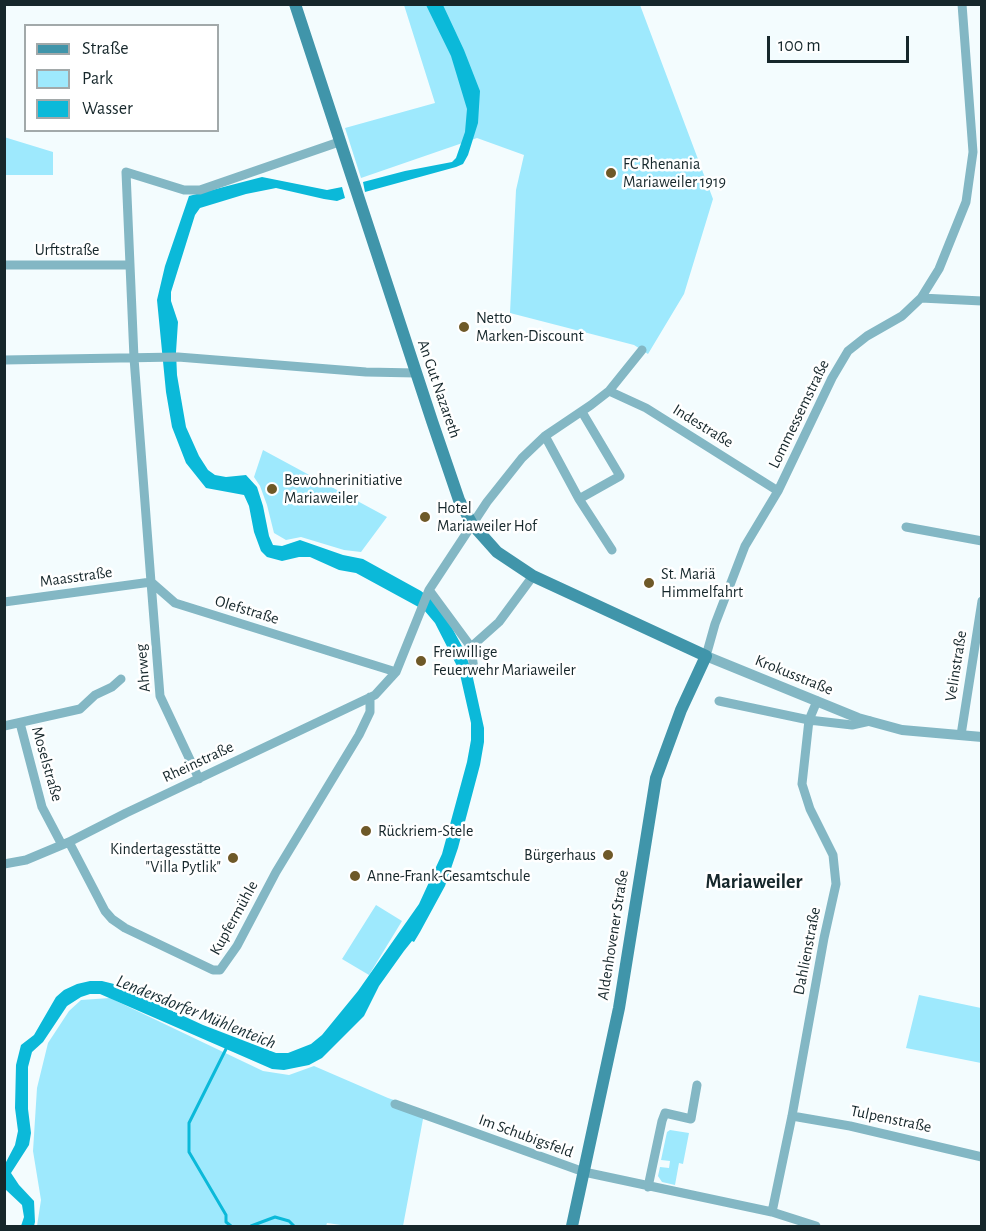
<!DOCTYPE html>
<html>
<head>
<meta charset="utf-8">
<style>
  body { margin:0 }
  #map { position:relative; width:986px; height:1231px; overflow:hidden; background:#f3fcfe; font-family:"Alegreya Sans",sans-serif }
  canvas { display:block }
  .frame { position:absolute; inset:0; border:6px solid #16272b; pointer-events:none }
  .legend { position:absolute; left:24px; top:24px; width:195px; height:108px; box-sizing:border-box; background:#fff; border:2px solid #a2a9aa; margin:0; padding:8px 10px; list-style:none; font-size:18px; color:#16272b }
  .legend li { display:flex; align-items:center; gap:12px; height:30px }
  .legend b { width:30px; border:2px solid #a2a9aa }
  .scale { position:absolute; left:767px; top:36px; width:142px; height:27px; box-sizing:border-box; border:3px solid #16272b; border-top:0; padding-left:8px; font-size:18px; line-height:21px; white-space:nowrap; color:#16272b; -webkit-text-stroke:4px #fff; paint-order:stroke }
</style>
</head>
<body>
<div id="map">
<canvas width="986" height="1231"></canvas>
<div class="frame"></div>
<ul class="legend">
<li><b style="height:8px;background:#4095aa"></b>Straße</li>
<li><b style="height:16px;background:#9ee9fd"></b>Park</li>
<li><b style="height:16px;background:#0bb9d9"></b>Wasser</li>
</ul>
<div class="scale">100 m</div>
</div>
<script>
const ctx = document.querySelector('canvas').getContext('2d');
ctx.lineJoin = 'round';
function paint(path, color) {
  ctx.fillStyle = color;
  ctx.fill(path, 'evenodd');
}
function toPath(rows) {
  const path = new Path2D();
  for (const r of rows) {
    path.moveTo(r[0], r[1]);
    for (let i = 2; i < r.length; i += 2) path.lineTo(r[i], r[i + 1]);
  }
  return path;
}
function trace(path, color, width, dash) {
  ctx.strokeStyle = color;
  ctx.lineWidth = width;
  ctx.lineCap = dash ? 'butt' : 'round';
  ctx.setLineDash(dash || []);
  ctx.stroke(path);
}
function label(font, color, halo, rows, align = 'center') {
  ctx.font = font + ' "Alegreya Sans",sans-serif';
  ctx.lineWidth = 5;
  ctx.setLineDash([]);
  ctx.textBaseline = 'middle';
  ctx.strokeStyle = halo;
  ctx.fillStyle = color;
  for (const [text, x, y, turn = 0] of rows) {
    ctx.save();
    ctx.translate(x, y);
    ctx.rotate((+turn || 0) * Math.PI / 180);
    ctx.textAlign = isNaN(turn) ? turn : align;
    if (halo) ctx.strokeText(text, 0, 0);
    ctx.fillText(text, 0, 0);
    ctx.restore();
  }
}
const green = toPath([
  [404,5,640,5,713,199,684,294,648,354,634,345,510,313,516,190,524,155,477,138,361,178,345,128,435,103],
  [4,137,53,152,53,175,5,175],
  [263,450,387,517,361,552,344,550,301,537,286,540,274,533,267,505,260,486,254,477],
  [376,905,402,921,369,975,342,959],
  [919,995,981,1008,981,1063,906,1048],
  [110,998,263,1071,289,1075,314,1066,388,1098,423,1110,423,1119,403,1226,348,1226,327,1223,326,1226,37,1226,41,1200,33,1151,37,1088,48,1043,69,1011,81,1000],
  [670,1130,689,1133,683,1164,679,1163,675,1185,662,1182,658,1176,660,1167,669,1168,670,1161,661,1160,667,1132]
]);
const water = toPath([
  [426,5,443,5,464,50,480,91,478,123,468,155,463,164,456,167,365,192,363,182,405,171,452,162,456,158,465,132,467,109,451,56],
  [262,177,327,190,342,187,345,198,337,201,324,199,276,188,246,194,200,208,195,215,171,292,171,301,178,322,176,352,177,375,186,427,199,456,208,470,215,475,226,477,246,475,257,487,263,506,269,536,273,545,282,546,300,540,343,555,363,559,421,591,440,606,463,648,471,669,484,728,484,742,480,765,458,848,445,886,420,932,414,942,412,941,404,951,379,986,364,1016,322,1058,309,1065,284,1070,272,1069,100,994,90,994,81,997,67,1006,43,1042,32,1052,28,1067,28,1109,31,1133,29,1145,11,1173,19,1185,34,1201,35,1222,34,1226,21,1226,24,1217,22,1205,5,1189,5,1164,15,1145,18,1131,15,1108,16,1065,21,1045,34,1035,56,997,64,990,77,984,90,981,102,981,114,984,203,1025,276,1053,288,1053,311,1044,322,1035,358,991,419,904,442,854,467,762,471,740,471,723,459,670,435,623,424,610,356,573,339,570,310,557,299,557,282,561,267,557,261,551,254,532,249,506,244,495,206,488,186,463,172,427,166,392,157,300,165,266,189,196]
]);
const stream = toPath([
  [227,1047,189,1123,189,1152,226,1215,226,1222,231,1226],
  [251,1226,275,1217,289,1221,294,1226]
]);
const minor = toPath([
  [339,142,200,190,184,190,126,172,134,358,151,582,175,603,396,672],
  [4,265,129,265],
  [921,298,982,301],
  [4,360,178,357,366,372,416,373],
  [609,391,646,408,778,491],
  [545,436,579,499,612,550],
  [579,499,620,476,582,412],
  [906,527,982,541],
  [429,590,471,647,474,670],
  [4,602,151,582,160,696,199,779],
  [471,647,499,622,533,576],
  [706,656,715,624,745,546,778,491,832,378,848,351,867,336,902,316,921,298,939,269,966,202,973,152,962,4],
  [719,701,809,720,852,725,870,721],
  [20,723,42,807,62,845],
  [4,726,80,709,95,695,112,687,121,679],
  [961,735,982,601],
  [69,842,105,911,112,919,125,928,213,970,220,970,237,946,276,872,359,735,370,712,370,697],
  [4,864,26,860,69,842,126,813,375,695,396,672,429,590,487,502,522,458,545,436,591,405,609,391,642,350],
  [395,1104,584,1172,772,1212,816,1226],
  [792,1116,850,1126,982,1157],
  [648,1187,662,1121,665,1113,691,1119,697,1085],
  [772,1212,792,1116,824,938,836,884,833,855,810,809,802,784,809,720,817,701]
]);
const tertiary = toPath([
  [706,656,858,718,902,730,982,737]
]);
const secondary = toPath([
  [295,4,432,421,459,500,472,524,497,552,533,576,706,656,681,710,656,778,619,1008,572,1226]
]);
const markers = [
  [611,173,6,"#6e5928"],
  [464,327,6,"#6e5928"],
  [272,489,6,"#6e5928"],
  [425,517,6,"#6e5928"],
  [649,583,6,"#6e5928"],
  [421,661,6,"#6e5928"],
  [366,831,6,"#6e5928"],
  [608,855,6,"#6e5928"],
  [233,858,6,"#6e5928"],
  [355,876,6,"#6e5928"]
];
const poiNames = [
  ["FC Rhenania",623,164],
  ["Mariaweiler 1919",623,182],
  ["Netto",476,318],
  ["Marken-Discount",476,336],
  ["Bewohnerinitiative",284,480],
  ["Mariaweiler",284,498],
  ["Hotel",437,508],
  ["Mariaweiler Hof",437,526],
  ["St. Mariä",661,574],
  ["Himmelfahrt",661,592],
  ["Freiwillige",433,652],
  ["Feuerwehr Mariaweiler",433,670],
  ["Rückriem-Stele",378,831],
  ["Kindertagesstätte",221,849,"right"],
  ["\"Villa Pytlik\"",221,867,"right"],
  ["Bürgerhaus",596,855,"right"],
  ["Anne-Frank-Gesamtschule",367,876]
];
const streetNames = [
  ["Urftstraße",67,250],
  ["An Gut Nazareth",439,389,71],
  ["Lommessemstraße",799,414,-64],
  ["Indestraße",703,426,32],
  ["Maasstraße",76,577,-8],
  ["Olefstraße",247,610,17],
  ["Velinstraße",956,666,-81],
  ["Ahrweg",143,668,-95],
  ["Krokusstraße",794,675,22],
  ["Rheinstraße",198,762,-25],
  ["Moselstraße",47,764,74],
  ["Kupfermühle",234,918,-61],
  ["Aldenhovener Straße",613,935,-81],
  ["Dahlienstraße",807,951,-79],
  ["Tulpenstraße",891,1119,12],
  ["Im Schubigsfeld",526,1136,20]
];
const waterNames = [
  ["Lendersdorfer Mühlenteich",196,1012,22]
];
const quarterNames = [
  ["Mariaweiler",754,882]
];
paint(green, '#9ee9fd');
paint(water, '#0bb9d9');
trace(stream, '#0bb9d9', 3);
trace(minor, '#83b7c4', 9);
trace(tertiary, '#83b7c4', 10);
trace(secondary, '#4095aa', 12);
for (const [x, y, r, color] of markers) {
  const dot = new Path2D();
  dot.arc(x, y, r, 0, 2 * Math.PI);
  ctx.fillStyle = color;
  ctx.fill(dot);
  trace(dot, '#fff', 2);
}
label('16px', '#16272b', '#fff', poiNames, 'left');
label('16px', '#16272b', '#fff', streetNames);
label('italic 18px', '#162d33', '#fff', waterNames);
label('bold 20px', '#16272b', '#fff', quarterNames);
</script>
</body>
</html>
